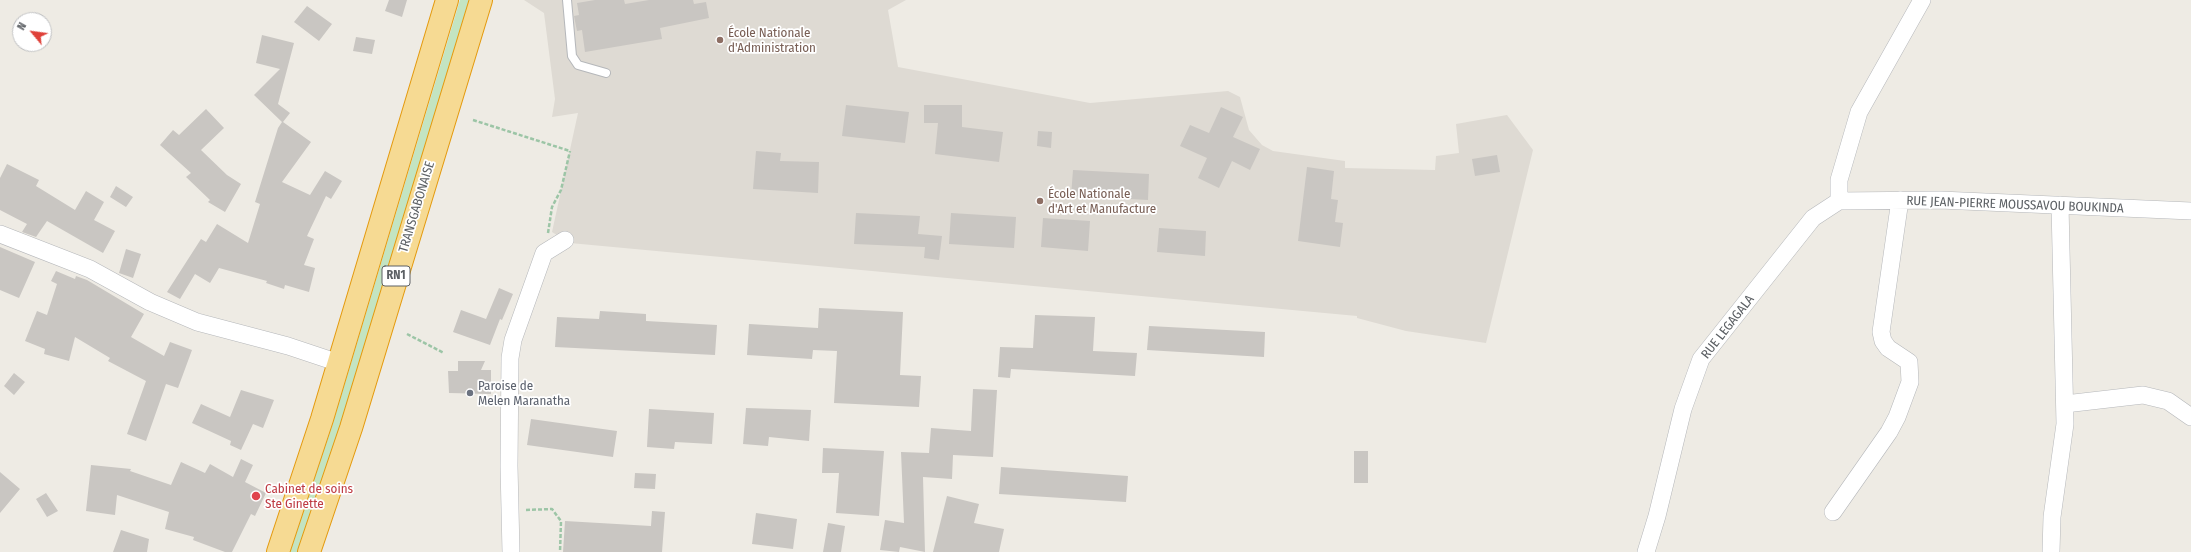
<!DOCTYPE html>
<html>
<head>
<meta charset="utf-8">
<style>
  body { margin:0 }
  #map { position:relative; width:2191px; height:552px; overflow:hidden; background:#eeebe4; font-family:"Fira Sans Condensed",sans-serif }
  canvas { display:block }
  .north { position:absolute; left:12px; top:12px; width:40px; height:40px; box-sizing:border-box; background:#fff; border:1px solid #bebfc1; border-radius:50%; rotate:299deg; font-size:11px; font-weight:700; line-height:16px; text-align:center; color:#5c6064 }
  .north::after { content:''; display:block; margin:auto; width:14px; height:18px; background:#df4139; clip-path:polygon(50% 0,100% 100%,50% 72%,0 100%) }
</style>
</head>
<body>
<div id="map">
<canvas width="2191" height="552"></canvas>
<div class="north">N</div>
</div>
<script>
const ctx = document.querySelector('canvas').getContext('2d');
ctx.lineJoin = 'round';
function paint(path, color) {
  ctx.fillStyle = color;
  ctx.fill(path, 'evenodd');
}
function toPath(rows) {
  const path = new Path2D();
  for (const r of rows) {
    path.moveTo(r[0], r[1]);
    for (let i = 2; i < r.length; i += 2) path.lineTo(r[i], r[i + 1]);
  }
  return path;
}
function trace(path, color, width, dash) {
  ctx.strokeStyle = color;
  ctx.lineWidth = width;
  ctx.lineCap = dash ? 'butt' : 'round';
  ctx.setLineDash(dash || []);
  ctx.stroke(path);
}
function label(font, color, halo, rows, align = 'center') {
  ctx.font = font + ' "Fira Sans Condensed",sans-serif';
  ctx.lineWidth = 3.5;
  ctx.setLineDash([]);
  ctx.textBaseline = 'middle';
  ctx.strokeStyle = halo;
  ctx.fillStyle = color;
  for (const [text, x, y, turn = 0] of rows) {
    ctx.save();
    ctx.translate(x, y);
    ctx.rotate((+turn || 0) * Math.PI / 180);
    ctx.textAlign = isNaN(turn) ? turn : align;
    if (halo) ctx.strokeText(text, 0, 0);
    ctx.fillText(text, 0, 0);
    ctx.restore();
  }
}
const education = toPath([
  [524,0,906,0,888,10,898,67,1090,103,1228,91,1240,97,1249,130,1262,145,1273,151,1345,161,1345,168,1435,170,1436,156,1459,153,1456,124,1507,115,1533,150,1486,343,1406,331,1357,318,1357,316,570,243,552,232,578,113,552,117,555,99,544,13]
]);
const green = toPath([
  [460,0,469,0,341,425,299,552,290,552,333,423]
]);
const building = toPath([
  [389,0,407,0,402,17,385,11],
  [595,0,624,0,625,4,649,0,693,0,694,4,706,2,709,18,660,28,662,39,585,52,582,30,577,31,574,16,579,15,577,3],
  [307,6,332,24,319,41,294,22],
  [262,35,294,43,278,104,290,113,283,122,311,142,282,182,310,195,325,171,342,181,331,199,326,196,307,236,314,239,304,265,315,268,309,292,285,285,284,289,266,283,267,281,219,268,210,283,195,274,180,299,167,292,201,239,206,242,217,224,248,243,260,204,255,202,278,128,282,122,254,95,280,69,256,63],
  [356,37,375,40,372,54,353,51],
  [846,105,909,112,905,143,842,136],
  [924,105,962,105,962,127,1003,132,999,162,935,154,938,123,924,123],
  [1221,107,1243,117,1233,137,1260,149,1250,170,1232,161,1219,188,1198,178,1207,158,1180,146,1190,125,1209,133],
  [206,109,224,128,201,150,227,175,241,184,225,212,208,202,210,200,186,177,191,173,160,145,173,130,179,135],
  [1038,131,1052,132,1051,148,1037,146],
  [756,151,781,153,780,161,819,162,818,193,753,189],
  [1497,155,1500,172,1475,176,1472,159],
  [7,164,39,180,36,186,75,210,86,191,104,202,94,220,115,231,103,253,47,221,36,237,22,232,27,224,0,210,0,178],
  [1307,167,1334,171,1331,199,1338,200,1335,222,1343,223,1340,247,1298,241],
  [1073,170,1149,174,1148,200,1071,196],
  [116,186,133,197,126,207,110,197],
  [856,213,920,216,918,234,942,236,939,260,924,258,925,247,854,244],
  [951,213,1016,217,1014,248,949,244],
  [1043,218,1090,221,1088,251,1041,247],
  [1159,228,1206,231,1205,256,1157,252],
  [0,247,35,262,19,298,0,290],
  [126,249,141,254,133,278,119,273],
  [56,271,75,279,76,276,87,280,144,314,131,337,164,356,170,342,192,350,178,388,166,384,146,441,127,434,146,381,108,361,110,358,75,337,69,361,44,354,45,349,25,341,37,311,47,315,57,284,51,281],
  [499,288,513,294,502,320,500,319,490,345,453,332,461,310,486,319],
  [819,308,903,312,900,375,921,376,919,407,834,403,837,351,813,350,812,359,747,355,749,324,818,328],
  [600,311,646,314,646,321,717,325,715,355,555,347,557,317,599,319],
  [1035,315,1095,317,1093,351,1137,353,1135,376,1011,369,1010,378,998,377,1000,347,1033,348],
  [1149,326,1265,332,1264,357,1147,350],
  [458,361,485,361,481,370,491,370,491,394,449,393,448,371,458,371],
  [14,373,25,382,14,395,4,386],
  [973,389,997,390,993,457,953,455,952,479,923,477,925,552,900,547,899,552,880,550,885,520,904,523,901,452,929,453,931,428,971,431],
  [241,390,274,400,263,428,253,424,241,450,230,445,231,441,192,423,201,404,230,417],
  [746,408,811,410,809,441,769,437,768,446,743,444],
  [649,409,714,413,712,444,675,442,674,449,647,447],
  [531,419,617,431,613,457,527,445],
  [823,448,884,451,879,516,836,513,839,473,822,473],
  [1354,451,1368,451,1368,483,1354,483],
  [241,459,253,465,245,482,266,493,255,516,251,514,232,552,225,552,193,540,194,537,165,529,169,512,117,495,115,515,86,511,91,465,131,469,130,471,171,485,181,462,205,473,210,464,233,477],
  [1001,467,1128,476,1126,502,999,494],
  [0,472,20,489,0,513],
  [635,473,656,474,655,489,634,488],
  [46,493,58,511,47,517,36,499],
  [947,496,979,504,974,523,1004,529,999,552,933,552],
  [652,511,665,512,662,552,563,552,565,521,651,526],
  [756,513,797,519,793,549,752,544],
  [828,523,845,526,841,552,823,552],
  [121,530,149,539,147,552,113,552]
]);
const path = toPath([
  [473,120,570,151],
  [548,233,552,207,561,190,570,151],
  [407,334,444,353],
  [526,510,552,509,561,521,560,552]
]);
const lane = toPath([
  [567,0,572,56,578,65,606,73]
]);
const street = toPath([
  [1839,201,1940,200,2191,211],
  [1839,201,1839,180,1859,112,1922,0],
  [0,234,90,269,150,302,197,322,288,346,339,363],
  [2065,404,2143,395,2168,401,2191,417],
  [1833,512,1889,432,1897,417,1910,382,1909,362,1888,348,1883,341,1881,332,1900,200],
  [511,552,509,466,510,358,513,340,544,253,565,240],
  [1646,552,1657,516,1683,409,1701,359,1813,218,1839,201],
  [2051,552,2052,517,2065,424,2060,205]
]);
const highway = toPath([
  [278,552,322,419,447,0],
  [309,552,351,428,481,0]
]);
const markers = [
  [720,40,4,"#8d6e63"],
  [1040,201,4,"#8d6e63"],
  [470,393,4,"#6b7280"],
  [256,496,5,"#e0444e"]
];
const shields = [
  [396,276,28]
];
const shieldNames = [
  ["RN1",396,276]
];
const educationNames = [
  ["École Nationale",728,33],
  ["d'Administration",728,48],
  ["École Nationale",1048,194],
  ["d'Art et Manufacture",1048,209]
];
const streetNames = [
  ["RUE JEAN-PIERRE MOUSSAVOU BOUKINDA",2015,205,2],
  ["TRANSGABONAISE",417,207,-73],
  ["RUE LEGAGALA",1728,327,-52]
];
const worshipNames = [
  ["Paroise de",478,386],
  ["Melen Maranatha",478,401]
];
const healthNames = [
  ["Cabinet de soins",265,489],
  ["Ste Ginette",265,504]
];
paint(education, '#dedad3');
paint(green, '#c3e4c2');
paint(building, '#c9c6c2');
trace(lane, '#b5b7ba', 10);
trace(street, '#b5b7ba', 18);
trace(highway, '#e49a0e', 24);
trace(path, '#9cc5a6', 2.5, [4, 2]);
trace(lane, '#fff', 8);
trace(street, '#fff', 17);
trace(highway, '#f6da93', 22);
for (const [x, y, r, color] of markers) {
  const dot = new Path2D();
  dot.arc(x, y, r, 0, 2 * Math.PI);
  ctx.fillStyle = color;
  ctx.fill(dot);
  trace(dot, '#fff', 1.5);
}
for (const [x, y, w] of shields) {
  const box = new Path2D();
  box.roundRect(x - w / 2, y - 10, w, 20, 3);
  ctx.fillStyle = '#fff';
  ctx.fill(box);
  trace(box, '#5c6064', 1);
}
label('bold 12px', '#5c6064', null, shieldNames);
label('13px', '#785e54', '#fff', educationNames, 'left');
label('13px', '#5c6064', '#fff', streetNames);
label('13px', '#5b616d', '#fff', worshipNames, 'left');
label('13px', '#be3a42', '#fff', healthNames, 'left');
</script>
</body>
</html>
